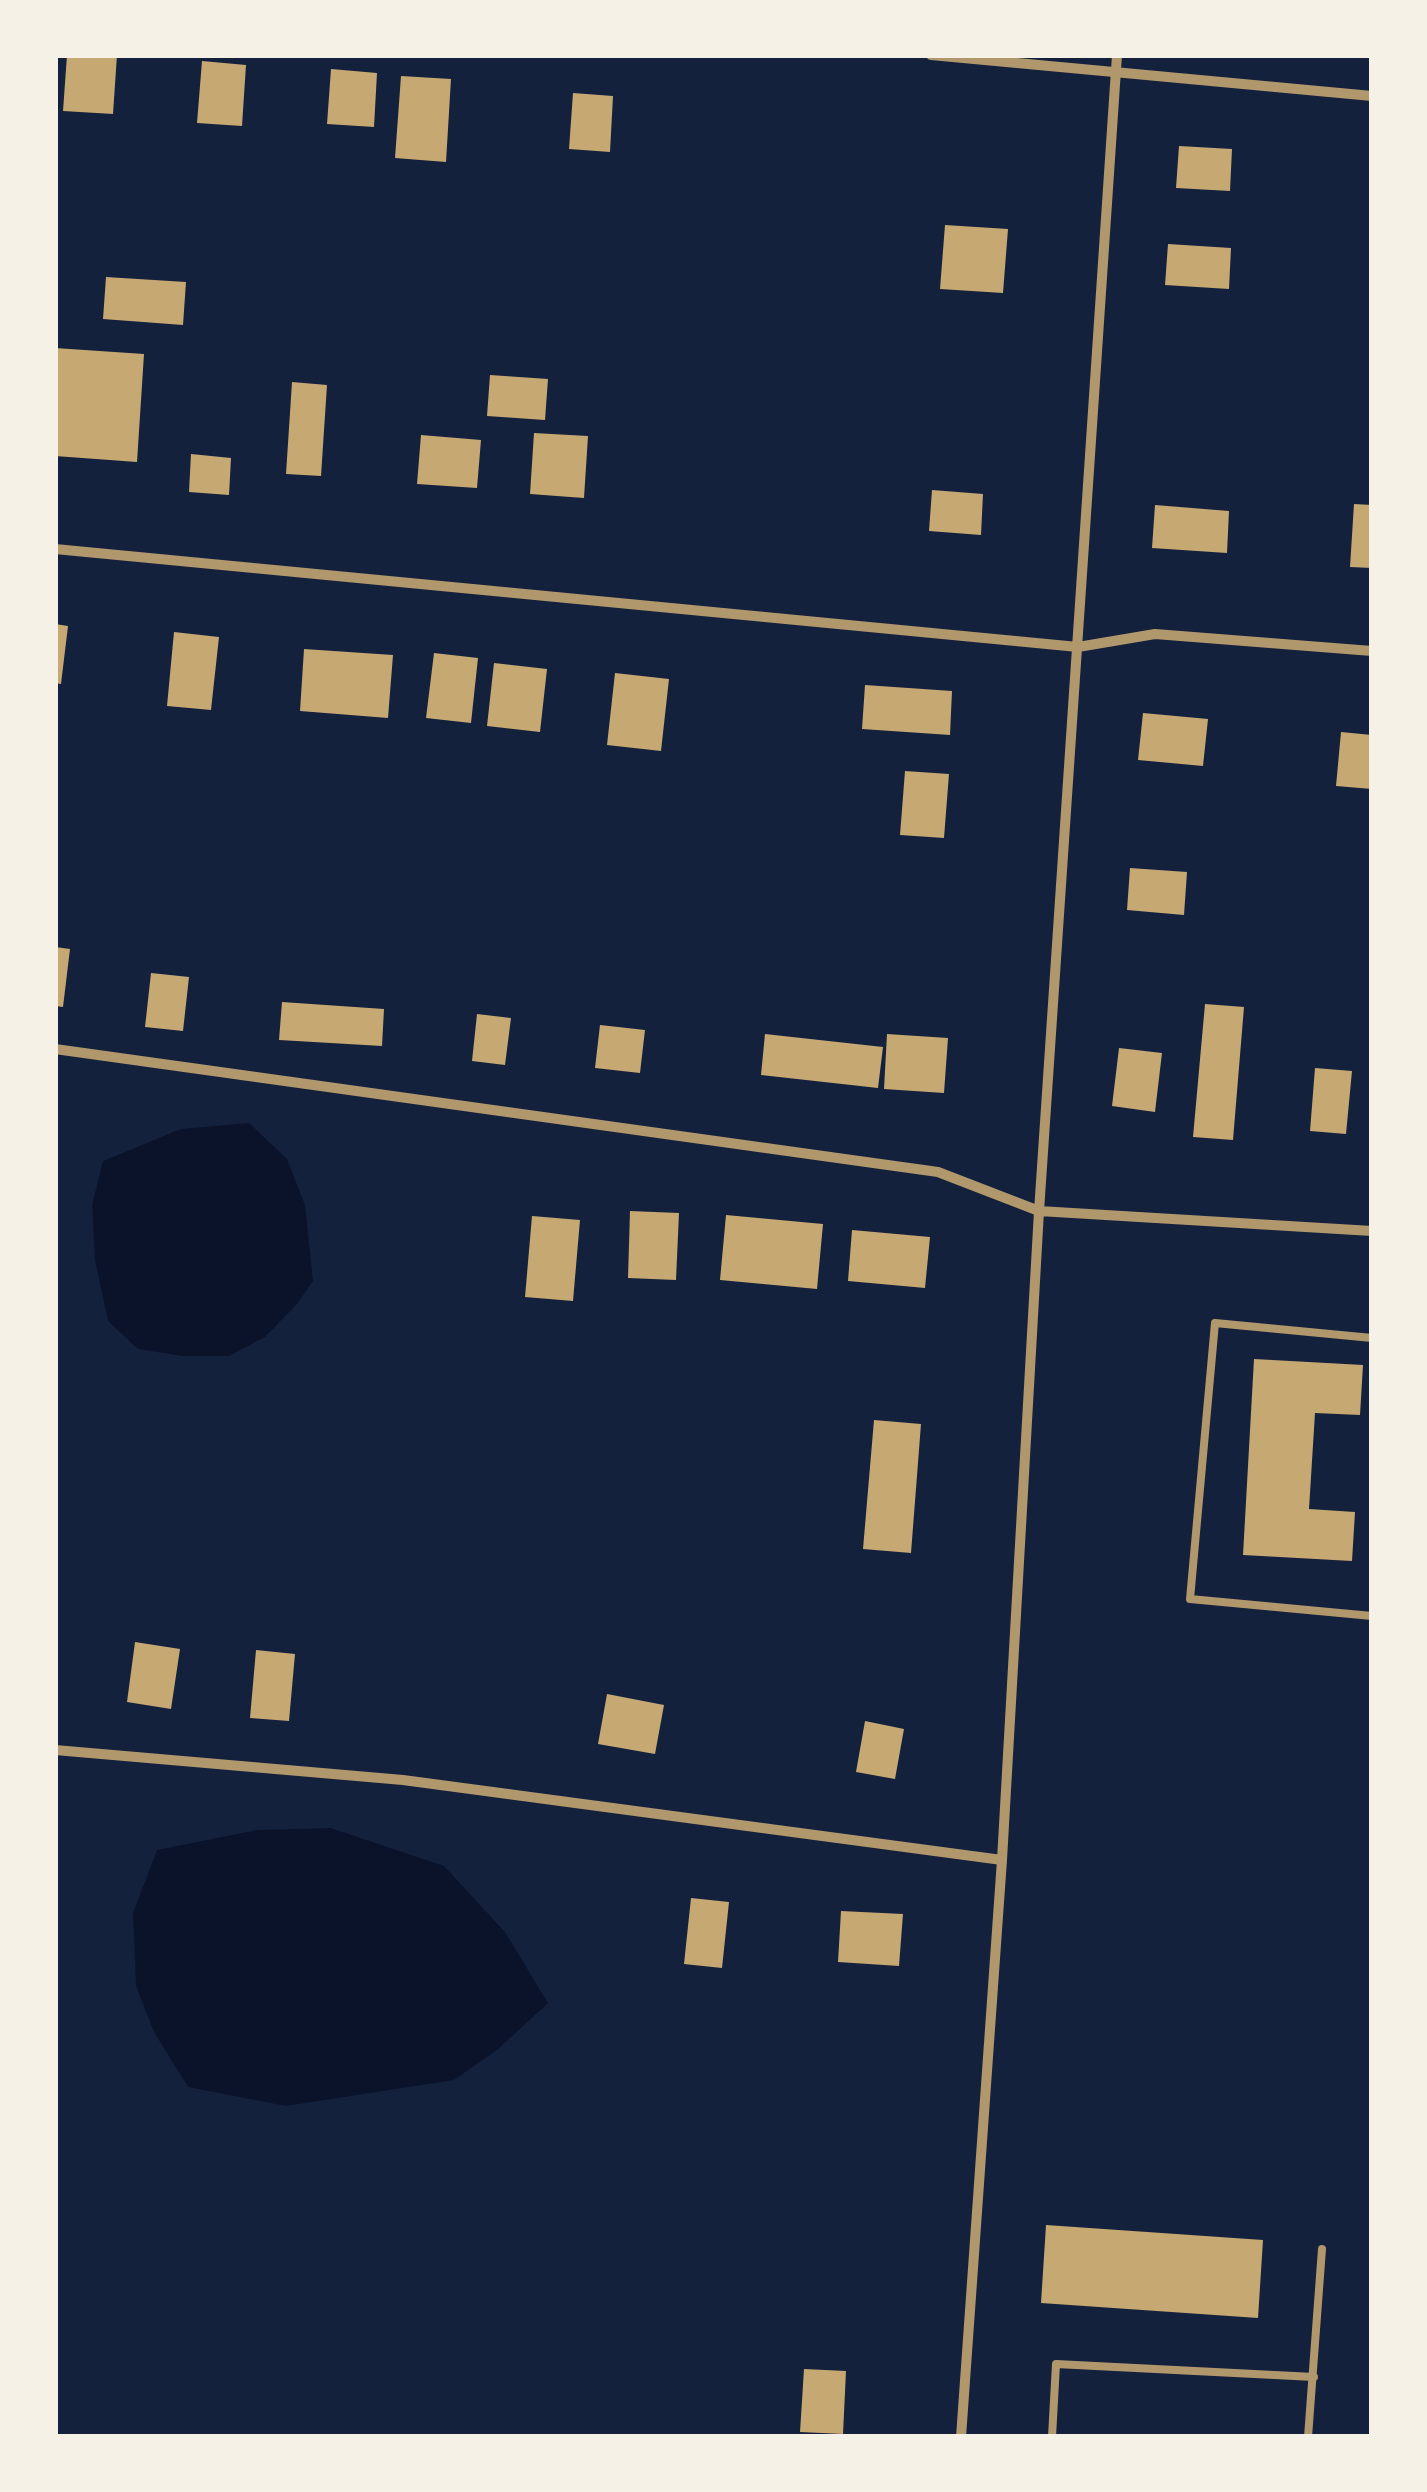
<!DOCTYPE html>
<html>
<head>
<meta charset="utf-8">
<style>
  body { margin:0 }
  #map { position:relative; width:1427px; height:2492px; overflow:hidden; background:#14213d; font-family:"Open Sans",sans-serif }
  canvas { display:block }
  .frame { position:absolute; inset:0; border:58px solid #f6f1e7; pointer-events:none }
</style>
</head>
<body>
<div id="map">
<canvas width="1427" height="2492"></canvas>
<div class="frame"></div>
</div>
<script>
const ctx = document.querySelector('canvas').getContext('2d');
ctx.lineJoin = 'round';
function paint(path, color) {
  ctx.fillStyle = color;
  ctx.fill(path, 'evenodd');
}
function toPath(rows) {
  const path = new Path2D();
  for (const r of rows) {
    path.moveTo(r[0], r[1]);
    for (let i = 2; i < r.length; i += 2) path.lineTo(r[i], r[i + 1]);
  }
  return path;
}
function trace(path, color, width, dash) {
  ctx.strokeStyle = color;
  ctx.lineWidth = width;
  ctx.lineCap = dash ? 'butt' : 'round';
  ctx.setLineDash(dash || []);
  ctx.stroke(path);
}
const water = toPath([
  [249,1123,287,1159,305,1205,313,1281,297,1304,265,1337,229,1356,182,1356,138,1349,108,1321,95,1260,92,1205,103,1161,181,1129],
  [331,1828,444,1866,505,1932,548,2003,497,2050,454,2080,286,2106,188,2087,154,2032,136,1986,133,1913,157,1850,257,1830]
]);
const building = toPath([
  [67,55,117,55,113,114,63,111],
  [202,61,246,65,242,126,197,123],
  [331,69,377,73,374,127,327,124],
  [401,76,451,79,446,162,395,158],
  [573,93,613,96,610,152,569,149],
  [1179,146,1232,149,1230,191,1176,188],
  [945,225,1008,229,1003,293,940,289],
  [1168,244,1231,248,1229,289,1165,285],
  [106,277,186,282,183,325,103,319],
  [55,348,144,354,137,462,55,456],
  [490,375,548,379,545,420,487,416],
  [292,382,327,385,321,476,286,474],
  [534,433,588,436,584,498,530,494],
  [421,435,481,440,477,488,417,484],
  [191,454,231,458,229,495,189,492],
  [932,490,983,494,981,535,929,531],
  [1354,504,1372,505,1372,568,1350,567],
  [1155,505,1229,511,1227,553,1152,548],
  [55,624,68,626,61,684,55,683],
  [174,632,219,637,211,710,167,706],
  [304,649,393,655,388,718,300,711],
  [434,653,478,658,471,723,426,718],
  [494,663,547,669,540,732,487,726],
  [615,673,669,679,661,751,607,745],
  [865,685,952,691,950,735,862,729],
  [1143,713,1208,719,1203,766,1138,760],
  [1341,732,1372,735,1372,789,1336,786],
  [905,771,949,774,944,838,900,835],
  [1130,868,1187,872,1184,915,1127,910],
  [55,947,70,949,63,1007,55,1006],
  [151,973,189,977,183,1031,145,1027],
  [282,1002,384,1009,382,1046,279,1040],
  [1205,1004,1244,1007,1233,1140,1193,1137],
  [477,1014,511,1018,505,1065,472,1061],
  [600,1025,645,1030,640,1073,595,1068],
  [765,1034,883,1047,878,1088,761,1075],
  [887,1034,948,1038,944,1093,884,1089],
  [1119,1048,1162,1053,1155,1112,1112,1106],
  [1315,1068,1352,1071,1346,1134,1310,1131],
  [630,1211,679,1213,676,1280,628,1278],
  [726,1215,823,1224,817,1289,720,1280],
  [532,1216,580,1220,573,1301,525,1297],
  [852,1230,930,1237,925,1288,848,1281],
  [1254,1359,1363,1365,1360,1415,1315,1413,1309,1509,1355,1512,1352,1561,1243,1555],
  [874,1420,921,1424,911,1553,863,1549],
  [135,1642,180,1649,171,1709,127,1702],
  [256,1650,295,1654,289,1721,250,1718],
  [607,1694,664,1705,655,1754,598,1744],
  [865,1721,904,1729,895,1779,856,1772],
  [691,1898,729,1902,722,1968,684,1964],
  [841,1911,903,1914,899,1966,838,1962],
  [1046,2225,1263,2240,1258,2318,1041,2303],
  [804,2369,846,2371,843,2434,800,2432]
]);
const service = toPath([
  [1372,1338,1215,1323,1190,1599,1372,1616],
  [1052,2437,1056,2364,1314,2377],
  [1308,2437,1322,2249]
]);
const minor = toPath([
  [931,55,1372,96],
  [55,549,1078,647,1155,634,1372,651],
  [55,1049,938,1172,1039,1211,1372,1231],
  [55,1750,403,1780,1002,1860],
  [961,2437,1002,1860,1039,1211,1117,55]
]);
paint(water, '#0b132b');
paint(building, '#c6a872');
trace(service, '#b1986c', 8);
trace(minor, '#b1986c', 10);
</script>
</body>
</html>
